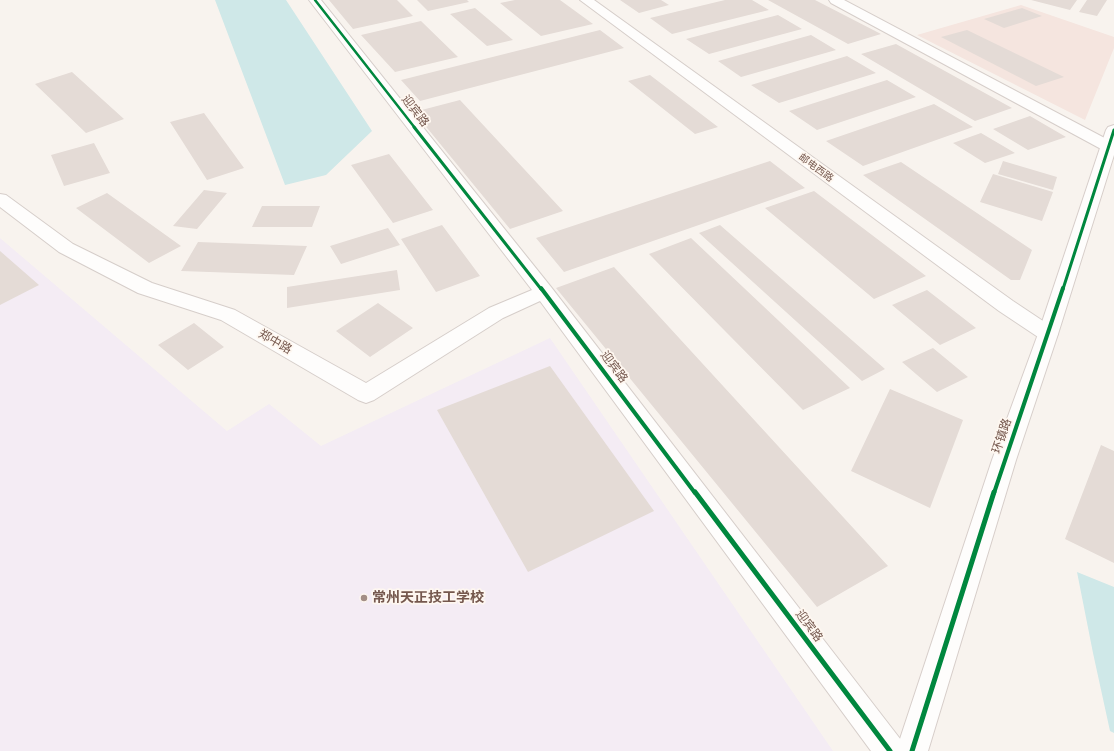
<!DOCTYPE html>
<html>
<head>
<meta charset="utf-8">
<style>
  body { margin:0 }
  canvas { display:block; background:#f8f3ee }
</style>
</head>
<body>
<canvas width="1114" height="751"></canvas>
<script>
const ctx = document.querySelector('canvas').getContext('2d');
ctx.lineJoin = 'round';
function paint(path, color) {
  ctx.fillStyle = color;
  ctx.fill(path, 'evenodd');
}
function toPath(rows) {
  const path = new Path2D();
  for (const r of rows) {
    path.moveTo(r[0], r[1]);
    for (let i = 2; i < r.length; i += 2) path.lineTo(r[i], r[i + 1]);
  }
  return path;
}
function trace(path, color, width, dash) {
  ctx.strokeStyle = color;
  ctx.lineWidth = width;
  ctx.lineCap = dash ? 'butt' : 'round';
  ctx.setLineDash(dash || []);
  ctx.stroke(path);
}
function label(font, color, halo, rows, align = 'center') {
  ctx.font = font + ' Cabin,"Noto Sans SC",sans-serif';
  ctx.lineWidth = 3.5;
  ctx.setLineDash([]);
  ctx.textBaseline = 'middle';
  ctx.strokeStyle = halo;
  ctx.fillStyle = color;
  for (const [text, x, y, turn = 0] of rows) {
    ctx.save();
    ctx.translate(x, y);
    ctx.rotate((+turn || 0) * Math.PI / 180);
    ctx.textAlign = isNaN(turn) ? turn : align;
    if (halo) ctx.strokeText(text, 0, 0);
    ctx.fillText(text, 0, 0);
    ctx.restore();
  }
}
const commercial = toPath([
  [1021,5,1114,37,1114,48,1085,120,917,35]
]);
const education = toPath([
  [0,238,227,431,269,404,321,446,550,338,833,751,0,751]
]);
const water = toPath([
  [215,0,286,0,372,131,326,175,285,185],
  [1077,572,1114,587,1114,733,1110,731,1093,653]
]);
const building = toPath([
  [329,0,397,0,413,16,353,29],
  [417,0,467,0,469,2,428,11],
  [515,0,560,0,593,24,541,36,500,3],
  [620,0,661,0,669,5,639,13],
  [725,0,752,0,769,10,672,34,650,18],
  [768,0,815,0,881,34,848,44],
  [1031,0,1077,0,1070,10],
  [1087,0,1107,0,1097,16,1079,12],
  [475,8,513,40,487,46,450,14],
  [1022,8,1042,16,1004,28,984,19],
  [778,15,802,29,709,54,686,39],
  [421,21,458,57,395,72,361,35],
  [600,30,624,48,420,101,401,80],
  [967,30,1064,77,1036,86,941,37],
  [811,35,836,50,741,77,718,61],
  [896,44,1012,108,975,121,861,54],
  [847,56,876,73,779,103,751,85],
  [72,72,124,119,86,133,35,84],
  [650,75,718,127,695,134,628,81],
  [887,80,916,97,817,130,789,111],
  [460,100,563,211,510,229,414,112],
  [934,104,973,127,863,166,826,141],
  [204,113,244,168,207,180,170,122],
  [1030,116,1066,137,1028,150,993,129],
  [981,133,1015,153,985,163,953,143],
  [94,143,110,173,64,186,51,155],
  [389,154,433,210,393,223,351,165],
  [770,161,805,188,564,272,536,238],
  [1003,161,1057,177,1053,190,998,174],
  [901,162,1032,250,1020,280,1011,280,863,175],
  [993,174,1053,192,1042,221,980,202],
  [204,190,227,193,197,229,173,226],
  [814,191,926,276,874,299,765,208],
  [107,193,181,246,149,263,76,208],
  [262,206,320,206,312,227,252,227],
  [442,225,480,276,436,292,401,239],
  [720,225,885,369,862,381,699,233],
  [388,228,400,245,341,264,330,246],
  [691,238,850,388,803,410,649,254],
  [198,242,307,246,294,275,181,271],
  [0,251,39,285,0,305],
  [614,267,888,566,817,607,556,288],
  [397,270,400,290,287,308,287,287],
  [927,290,976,328,940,345,892,305],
  [378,303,413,328,370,357,336,331],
  [194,323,224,347,188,370,158,345],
  [933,348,968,377,937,392,902,362],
  [550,366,654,511,528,572,437,410],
  [890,389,963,420,930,508,851,471],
  [1101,445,1114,451,1114,563,1065,539]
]);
const street = toPath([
  [309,0,321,0,551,287,901,740,906,751,871,751,540,301,503,318,374,400,366,403,358,400,221,320,138,293,59,252,0,207,0,194,6,195,73,244,152,283,235,310,366,383,489,308,532,290,309,0],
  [580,0,594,0,1013,301,1055,329,1058,334,1055,339,1048,341,1041,339,999,311,580,0],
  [829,0,844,0,1114,143,1114,151,1109,152,1103,150,831,3,829,0]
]);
const secondary = toPath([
  [1114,125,1114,155,1058,334,1016,460,928,751,896,751,992,460,1038,334,1106,130,1108,127,1114,125]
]);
const cyclewayFar3 = toPath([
  [315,0,415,128]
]);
const cyclewayFar2 = toPath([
  [414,127,541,289],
  [1063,289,1114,130]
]);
const cyclewayFar1 = toPath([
  [541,288,695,493],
  [994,493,1063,288]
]);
const cycleway = toPath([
  [695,492,890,751],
  [912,751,994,492]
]);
const markers = [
  [364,598,4,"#a38e86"]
];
const farStreetnames = [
  ["邮电西路",816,168,36]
];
const streetNames = [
  ["迎宾路",415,111,52],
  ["郑中路",275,342,30],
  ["迎宾路",614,367,53],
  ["环镇路",1002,436,-71],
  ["迎宾路",809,626,53]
];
const nearPoinames = [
  ["常州天正技工学校",372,598]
];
paint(commercial, '#f5e5df');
paint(education, '#f4ecf4');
paint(water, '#cfe8e8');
paint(building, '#e4dbd6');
trace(street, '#d6ceca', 2);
trace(secondary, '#d7ceca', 2);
paint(street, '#fefdfc');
paint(secondary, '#fefdfc');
trace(cyclewayFar3, '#00873e', 2.5);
trace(cyclewayFar2, '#00873e', 3);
trace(cyclewayFar1, '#00873e', 4);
trace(cycleway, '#00873e', 5);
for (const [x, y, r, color] of markers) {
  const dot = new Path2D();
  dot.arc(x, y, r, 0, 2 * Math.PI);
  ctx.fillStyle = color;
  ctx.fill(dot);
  trace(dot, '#fef7f0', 1.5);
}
label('10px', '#75584e', '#fef7f0', farStreetnames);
label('12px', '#75584e', '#fef7f0', streetNames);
label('bold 14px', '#75584e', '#fef7f0', nearPoinames, 'left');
</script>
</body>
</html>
